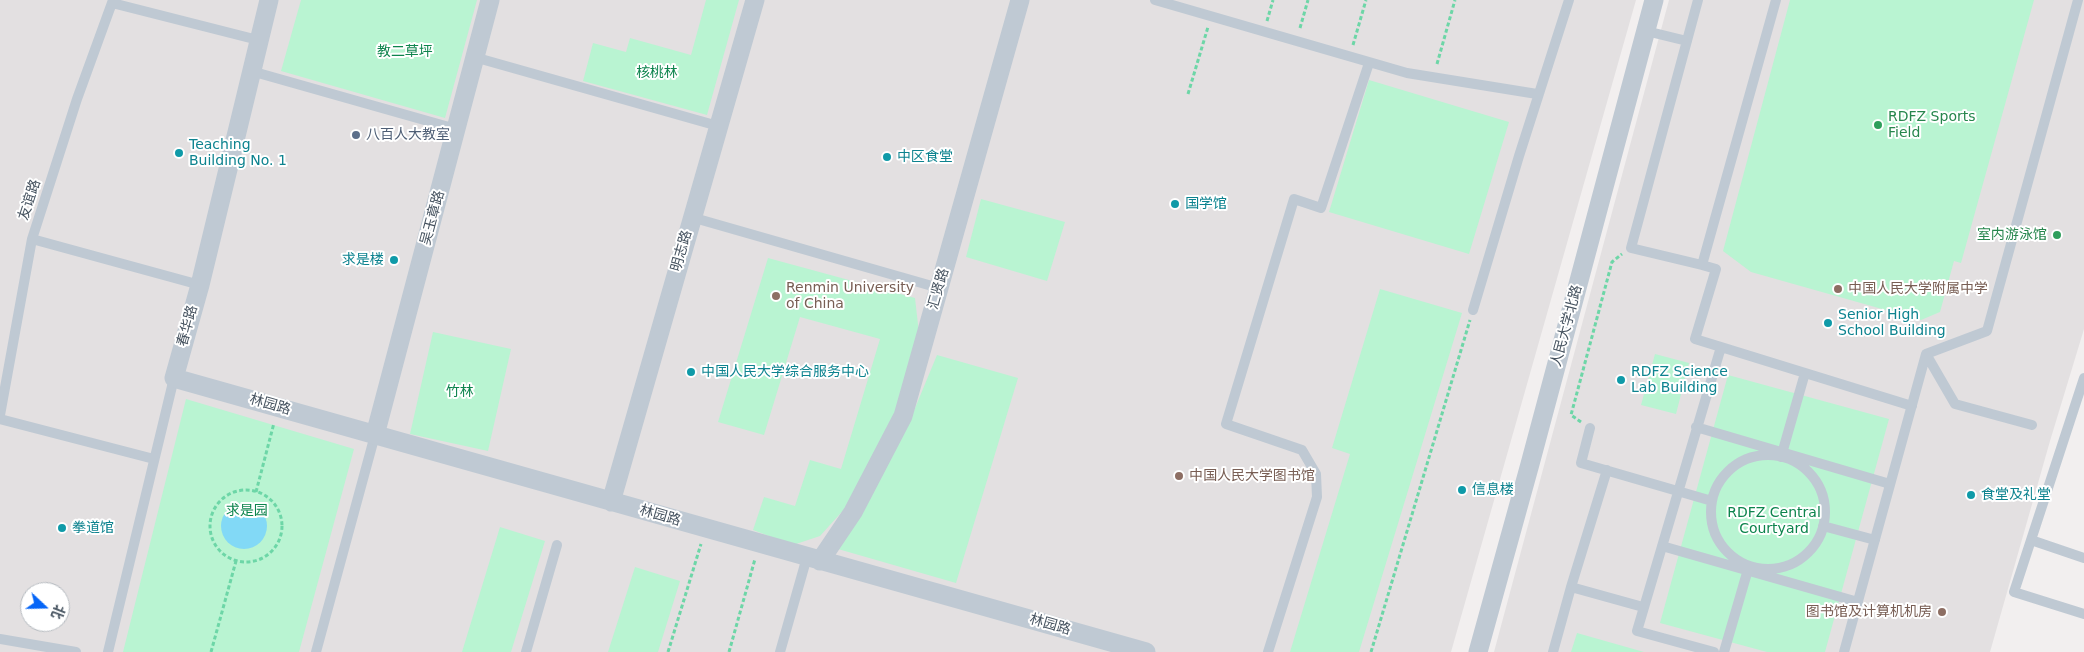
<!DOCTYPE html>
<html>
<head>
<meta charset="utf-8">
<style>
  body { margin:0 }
  #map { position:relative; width:2084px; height:652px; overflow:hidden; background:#f2efef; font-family:"DejaVu Sans","Noto Sans SC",sans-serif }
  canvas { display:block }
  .north { position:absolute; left:20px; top:582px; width:50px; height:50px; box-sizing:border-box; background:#fff; border:1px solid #b5babf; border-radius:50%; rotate:111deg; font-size:14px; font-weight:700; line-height:20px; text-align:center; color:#45525f }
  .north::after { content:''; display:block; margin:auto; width:18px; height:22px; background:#0565f7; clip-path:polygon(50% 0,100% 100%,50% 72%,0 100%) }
</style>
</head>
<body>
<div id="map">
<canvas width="2084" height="652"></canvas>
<div class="north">北</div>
</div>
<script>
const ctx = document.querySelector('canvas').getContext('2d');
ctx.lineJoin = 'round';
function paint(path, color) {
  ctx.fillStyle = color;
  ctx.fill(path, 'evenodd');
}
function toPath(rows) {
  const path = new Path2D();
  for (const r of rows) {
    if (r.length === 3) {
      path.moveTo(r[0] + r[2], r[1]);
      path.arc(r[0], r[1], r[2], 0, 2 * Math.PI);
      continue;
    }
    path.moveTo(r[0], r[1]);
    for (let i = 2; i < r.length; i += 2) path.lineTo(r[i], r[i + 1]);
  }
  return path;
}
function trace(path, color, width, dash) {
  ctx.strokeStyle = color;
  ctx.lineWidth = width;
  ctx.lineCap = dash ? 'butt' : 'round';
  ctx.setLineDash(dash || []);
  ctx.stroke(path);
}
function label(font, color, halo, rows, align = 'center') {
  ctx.font = font + ' "DejaVu Sans","Noto Sans SC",sans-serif';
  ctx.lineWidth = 4;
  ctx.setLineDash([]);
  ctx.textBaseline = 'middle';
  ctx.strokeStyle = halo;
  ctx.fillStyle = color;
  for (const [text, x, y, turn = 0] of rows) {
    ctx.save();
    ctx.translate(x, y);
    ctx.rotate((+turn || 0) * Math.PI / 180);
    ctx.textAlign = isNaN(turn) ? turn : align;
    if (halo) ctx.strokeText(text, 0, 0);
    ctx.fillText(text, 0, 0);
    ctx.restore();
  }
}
const education = toPath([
  [0,0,1636,0,1451,652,0,652],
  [30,592,60,592,60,622,30,622],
  [1669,0,2084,0,2084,329,2050,441,1990,652,1494,652]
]);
const green = toPath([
  [301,0,477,0,445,118,281,71],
  [706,0,739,0,707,115,583,81,593,43,626,52,630,38,691,55],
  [1790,0,2034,0,1961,263,1954,261,1940,312,1921,320,1751,272,1723,251],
  [1369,80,1509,122,1469,254,1329,212],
  [981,199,1065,222,1047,281,966,257],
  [768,258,915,298,919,333,893,418,857,495,820,536,793,545,753,530,764,497,795,506,810,460,841,469,880,339,800,317,764,435,718,422],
  [1380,289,1462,313,1359,652,1290,652,1350,454,1332,448],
  [433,332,511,349,488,451,410,434],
  [1655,354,1689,363,1676,414,1641,405],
  [937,355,1018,378,956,583,838,549,913,413],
  [1728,375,1889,419,1825,652,1767,652,1660,623],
  [186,399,354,449,299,652,123,652],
  [500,527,545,541,511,652,462,652],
  [635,567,680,581,658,652,608,652],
  [1577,633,1644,652,1571,652]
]);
const water = toPath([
  [244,526,23]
]);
const path = toPath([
  [1267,21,1273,0],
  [1300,28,1308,0],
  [1353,45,1366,0],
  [1437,64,1455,0],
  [1188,94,1208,27],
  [1581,422,1571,415,1612,262,1622,254],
  [246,526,36],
  [256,492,274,423],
  [211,652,236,561],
  [668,652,701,544],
  [729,652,755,559],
  [1371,652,1470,320]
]);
const service = toPath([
  [1155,0,1407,73,1537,94],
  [1698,0,1631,248,1702,265],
  [112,3,258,40],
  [1646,31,1687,41],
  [474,57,718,126],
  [251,71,456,129],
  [691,217,939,288],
  [32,239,200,285],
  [1473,310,1519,156,1569,0],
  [1721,347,1695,339,1716,269,1702,265,1776,0],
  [1926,354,1955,404,2032,425],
  [2084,378,2014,592,2084,614],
  [0,415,32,239,77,99,113,0],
  [0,419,154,459],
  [1696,427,1890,484],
  [1590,428,1581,463,1712,501],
  [1768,512,57],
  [1781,457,1805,373],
  [1607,470,1571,587,1643,607],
  [1823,526,1875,540],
  [2031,540,2084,558],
  [1662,546,1858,602],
  [0,639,76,652],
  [108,652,174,378],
  [316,652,375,435],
  [526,652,557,545],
  [780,652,807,557],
  [1268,652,1317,497,1316,474,1302,450,1226,424,1294,199,1321,208,1369,63],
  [1553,652,1571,587],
  [1714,652,1637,631,1721,347,1912,406],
  [1724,652,1749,566],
  [1844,652,1926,354,1987,331,2078,0]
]);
const minor = toPath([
  [269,0,200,285,174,378,1146,652],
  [375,435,490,0],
  [611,502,755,0],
  [820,561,853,512,903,416,1020,0],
  [1478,652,1530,464,1654,0]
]);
const markers = [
  [1878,125,5,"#2e9e5b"],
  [356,135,5,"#5c6f8a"],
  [179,153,5,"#0f9aa8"],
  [887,157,5,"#0f9aa8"],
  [1175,204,5,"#0f9aa8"],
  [2057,235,5,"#2e9e5b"],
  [394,260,5,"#0f9aa8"],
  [1838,289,5,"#8d6e63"],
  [776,296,5,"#8d6e63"],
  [1828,323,5,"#0f9aa8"],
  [691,372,5,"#0f9aa8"],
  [1621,380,5,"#0f9aa8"],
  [1179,476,5,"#8d6e63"],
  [1462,490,5,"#0f9aa8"],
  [1971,495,5,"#0f9aa8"],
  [62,528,5,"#0f9aa8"],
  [1942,612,5,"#8d6e63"]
];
const parkNames = [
  ["教二草坪",405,52],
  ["核桃林",657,73],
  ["竹林",460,392],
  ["求是园",247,511],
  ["RDFZ Central",1774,513],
  ["Courtyard",1774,529]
];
const leisureNames = [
  ["RDFZ Sports",1888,117],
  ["Field",1888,133],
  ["室内游泳馆",2047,235,"right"]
];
const serviceNames = [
  ["八百人大教室",366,135]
];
const cultureNames = [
  ["Teaching",189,145],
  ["Building No. 1",189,161],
  ["中区食堂",897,157],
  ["国学馆",1185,204],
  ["求是楼",384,260,"right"],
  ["Senior High",1838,315],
  ["School Building",1838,331],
  ["中国人民大学综合服务中心",701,372],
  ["RDFZ Science",1631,372],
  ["Lab Building",1631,388],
  ["信息楼",1472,490],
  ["食堂及礼堂",1981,495],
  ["拳道馆",72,528]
];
const streetNames = [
  ["友谊路",30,200,-72],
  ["吴玉章路",433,218,-75],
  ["明志路",682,251,-74],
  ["汇贤路",939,289,-74],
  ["春华路",188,326,-75],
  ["人民大学北路",1567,326,-75],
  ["林园路",270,405,16],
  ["林园路",660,516,16],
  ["林园路",1050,625,16]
];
const educationNames = [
  ["Renmin University",786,288],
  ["of China",786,304],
  ["中国人民大学附属中学",1848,289],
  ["中国人民大学图书馆",1189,476],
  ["图书馆及计算机机房",1932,612,"right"]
];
paint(education, '#e3e0e1');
paint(green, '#b9f4d2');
paint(water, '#82d9f6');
trace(path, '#6dd6a7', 3, [4, 2.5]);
trace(service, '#bfc9d3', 10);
trace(minor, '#bfc9d3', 19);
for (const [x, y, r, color] of markers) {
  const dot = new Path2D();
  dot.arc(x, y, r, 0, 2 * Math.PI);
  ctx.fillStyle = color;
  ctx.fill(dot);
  trace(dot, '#fff', 2);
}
label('14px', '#0d844d', '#fff', parkNames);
label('14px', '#27864d', '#fff', leisureNames, 'left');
label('14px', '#4e5e75', '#fff', serviceNames, 'left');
label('14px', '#0d838f', '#fff', cultureNames, 'left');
label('14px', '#45525f', '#fff', streetNames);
label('14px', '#785e54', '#fff', educationNames, 'left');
</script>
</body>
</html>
